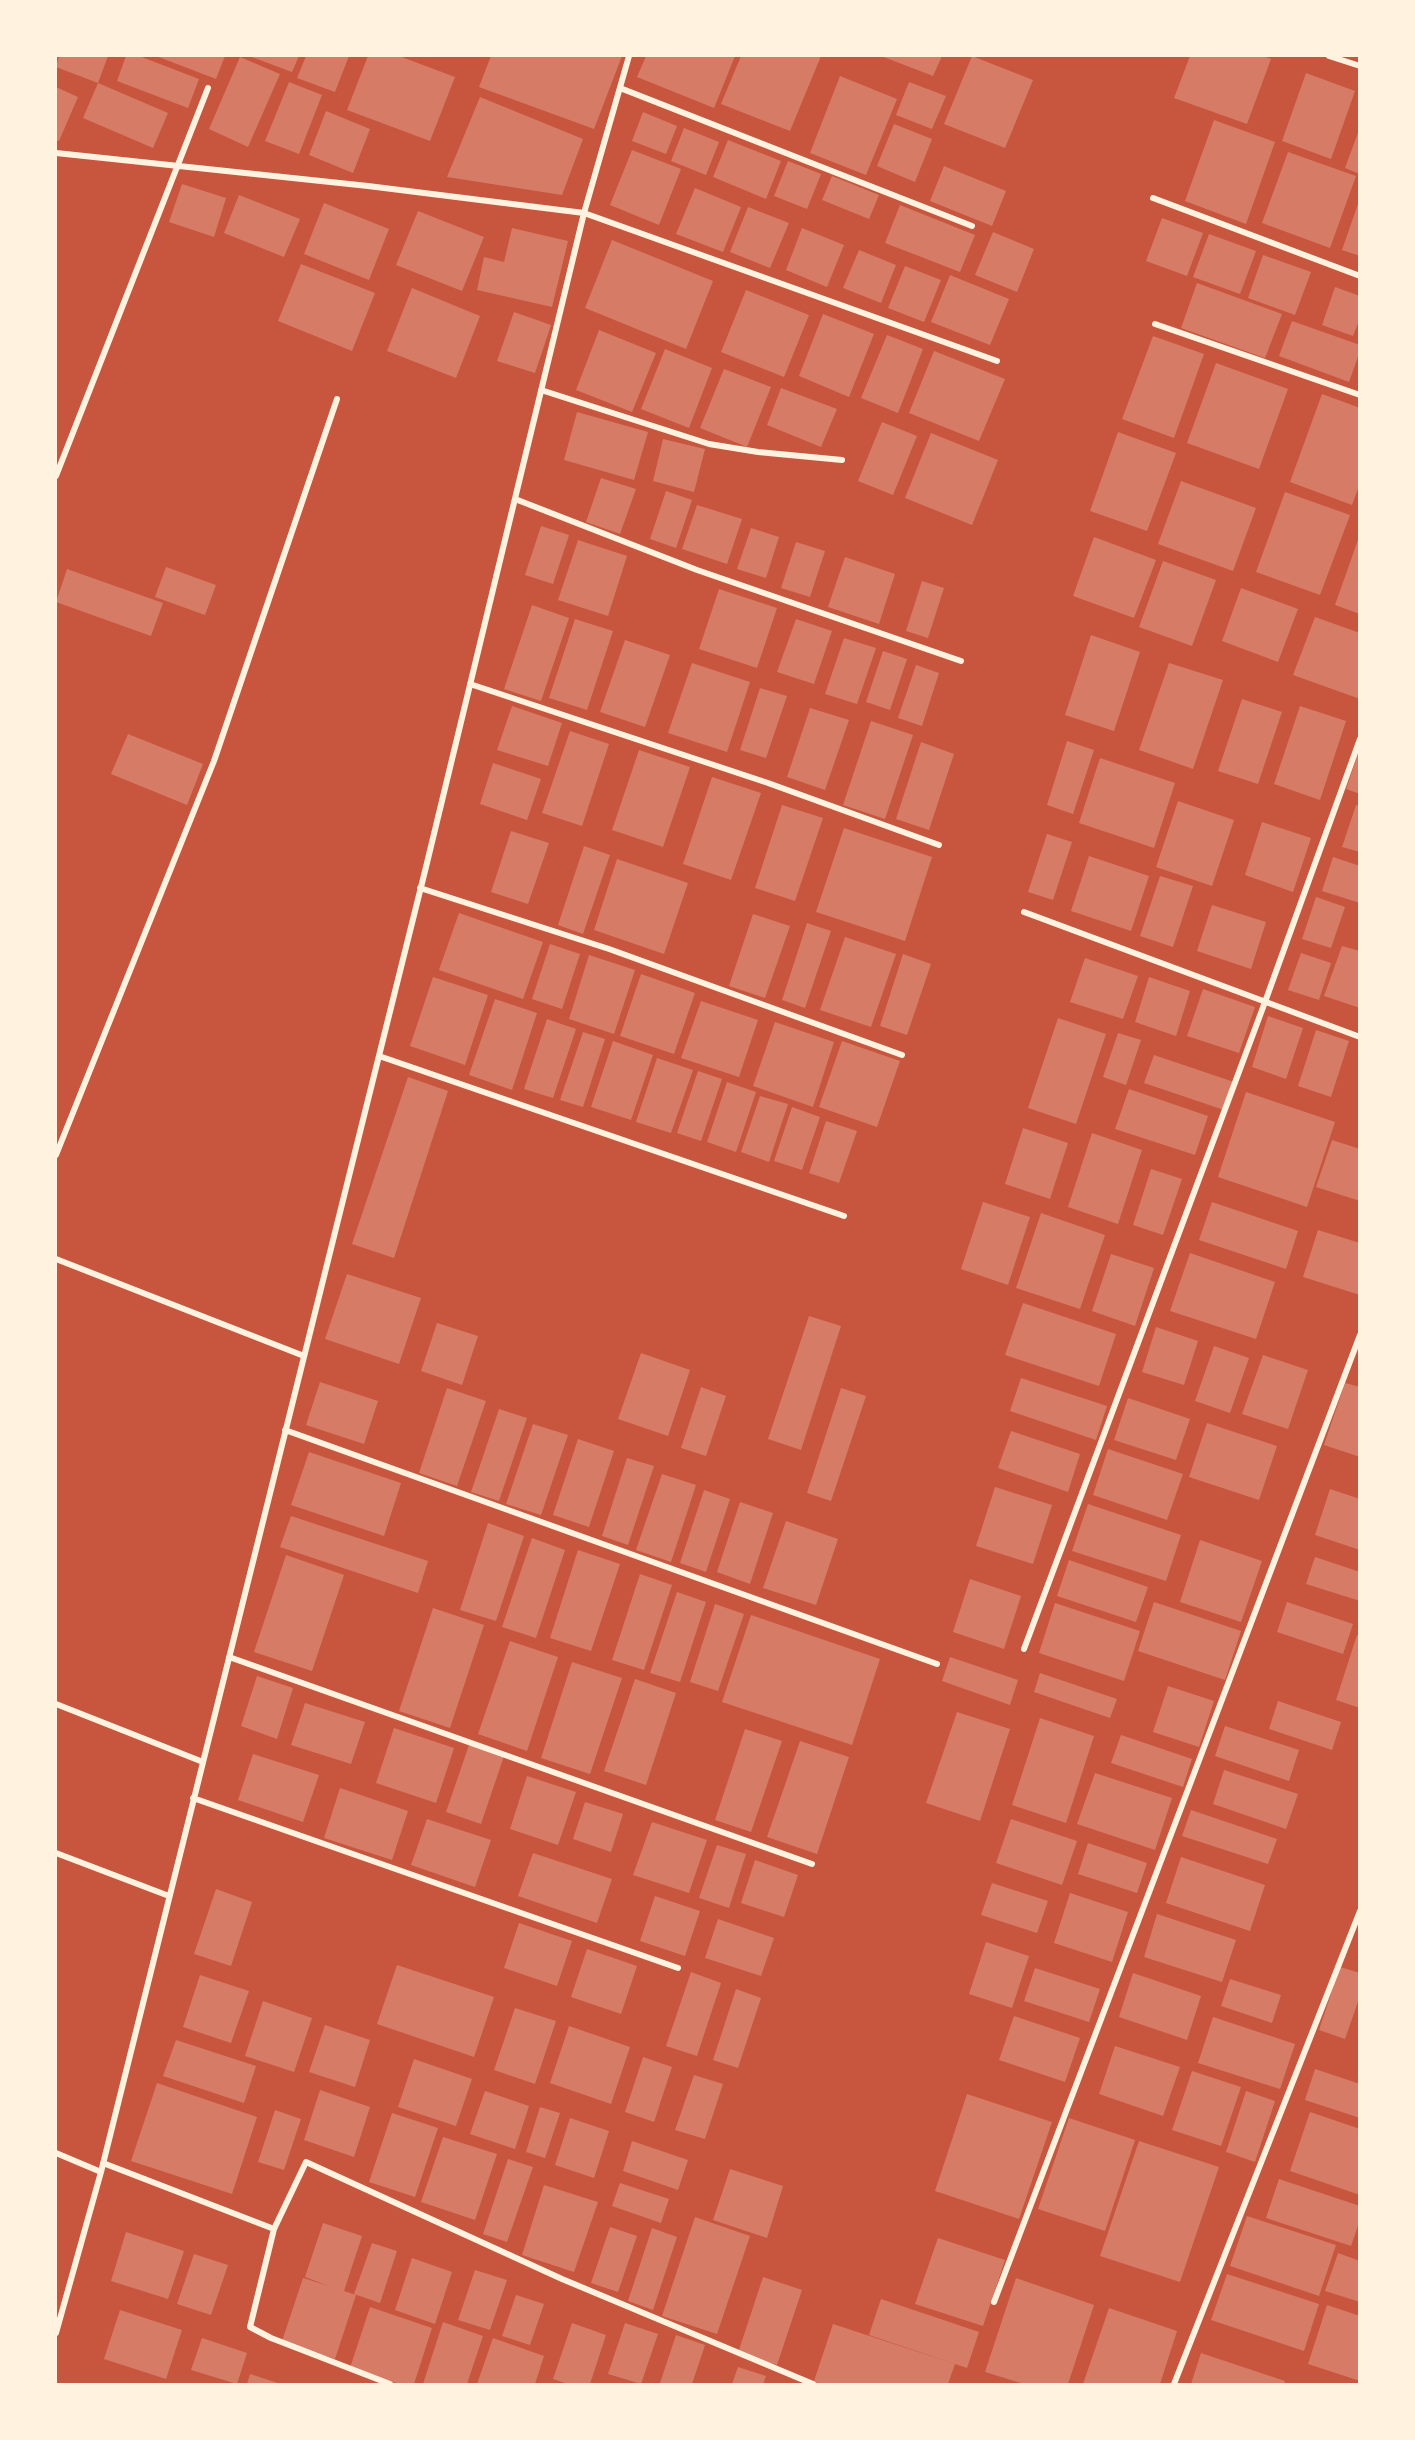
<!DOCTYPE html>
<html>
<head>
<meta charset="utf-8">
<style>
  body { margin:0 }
  #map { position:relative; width:1415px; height:2440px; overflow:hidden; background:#c8553d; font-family:Raleway,sans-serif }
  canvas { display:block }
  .frame { position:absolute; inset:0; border:57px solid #fff3e0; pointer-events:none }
</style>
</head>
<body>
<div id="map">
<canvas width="1415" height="2440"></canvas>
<div class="frame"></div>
</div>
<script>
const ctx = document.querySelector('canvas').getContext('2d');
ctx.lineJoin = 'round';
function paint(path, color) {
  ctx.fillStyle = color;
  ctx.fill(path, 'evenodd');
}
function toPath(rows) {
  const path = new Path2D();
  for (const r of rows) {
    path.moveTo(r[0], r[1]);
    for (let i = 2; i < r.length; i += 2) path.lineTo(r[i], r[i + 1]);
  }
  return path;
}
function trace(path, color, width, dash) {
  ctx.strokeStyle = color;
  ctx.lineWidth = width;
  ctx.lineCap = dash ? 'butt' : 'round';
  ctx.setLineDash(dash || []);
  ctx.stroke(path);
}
const building = toPath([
  [59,56,108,56,98,83,56,67],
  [126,56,139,56,199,79,188,108,117,81],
  [156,56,225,56,216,79],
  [249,56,299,56,292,72],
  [306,56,349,56,335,92,297,78],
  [368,56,399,56,455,77,430,141,347,110],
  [491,56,622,56,594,129,479,87],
  [646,56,735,56,714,108,637,77],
  [741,56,821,56,790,131,721,104],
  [881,56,942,56,933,76],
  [972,56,1033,80,1005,148,944,124],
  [1190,56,1263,56,1271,59,1247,124,1174,98],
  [240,57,280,74,248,147,209,129],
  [1306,73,1355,91,1331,159,1282,141],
  [840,76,897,99,866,175,810,153],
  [289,82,322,95,299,154,265,141],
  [909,82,946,96,932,129,896,115],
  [98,83,168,113,153,148,83,118],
  [56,87,78,97,59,141,56,140],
  [480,97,583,139,562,195,447,177],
  [326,111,370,129,353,173,309,155],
  [643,112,677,126,666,154,632,141],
  [1214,120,1275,142,1246,224,1185,201],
  [894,124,932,139,915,182,877,166],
  [684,128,719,142,706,175,671,161],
  [1359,130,1360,130,1360,174,1345,168],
  [728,140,781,161,766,199,713,177],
  [632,150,681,169,659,225,610,205],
  [1288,152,1356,176,1330,248,1262,223],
  [788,161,821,174,807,209,774,196],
  [944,166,1006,191,992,226,930,201],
  [832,176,879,195,869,219,822,200],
  [182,184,226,198,214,237,169,222],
  [695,188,741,207,723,252,676,234],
  [239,195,300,219,284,257,224,233],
  [1359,201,1360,201,1360,256,1342,250],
  [324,203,389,229,369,280,304,254],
  [900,205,975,235,960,272,885,243],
  [748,207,789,223,770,268,730,252],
  [418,211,484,237,462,291,396,265],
  [1162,218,1203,233,1187,276,1146,261],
  [512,228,568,241,552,307,477,290,484,257,504,262],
  [802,228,844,245,827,287,786,270],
  [993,232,1034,249,1017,292,975,275],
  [1209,234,1256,251,1240,294,1193,277],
  [612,240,713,281,686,349,585,308],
  [859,250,896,265,881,303,843,288],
  [1263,255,1311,272,1295,315,1248,298],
  [301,264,375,293,352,351,278,321],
  [905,266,941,280,924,322,888,308],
  [950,275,1009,299,990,345,931,322],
  [1197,283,1282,314,1265,358,1181,328],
  [1335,287,1360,296,1360,318,1353,336,1322,325],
  [412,288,480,316,456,378,387,351],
  [746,290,809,315,784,377,721,352],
  [514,312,551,325,535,373,497,361],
  [823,314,874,334,849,397,799,376],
  [1292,321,1360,345,1360,351,1349,382,1279,356],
  [599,330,656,353,632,412,576,390],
  [887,335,923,349,898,413,861,398],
  [1153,336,1204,354,1174,438,1122,419],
  [665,349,712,368,689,428,641,409],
  [934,351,1005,379,979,441,909,413],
  [1216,363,1288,389,1259,469,1187,443],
  [724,369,771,387,747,447,700,428],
  [781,388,837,409,821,447,767,425],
  [1322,394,1360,408,1360,483,1352,505,1290,482],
  [577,412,648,432,634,480,564,460],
  [882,422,917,436,893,495,858,481],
  [1118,432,1176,453,1147,531,1090,511],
  [931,433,998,460,972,525,905,498],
  [663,439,705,449,694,492,653,481],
  [601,478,636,489,620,534,586,522],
  [1181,481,1256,508,1233,571,1158,544],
  [666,491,692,500,676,548,650,539],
  [1285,492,1350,515,1320,595,1256,572],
  [697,505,742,519,727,564,682,549],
  [541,526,569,535,553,584,525,575],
  [751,528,779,537,766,578,737,569],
  [1094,537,1156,560,1134,618,1073,596],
  [1359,537,1360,537,1360,614,1335,605],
  [578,540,627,556,608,616,558,600],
  [796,542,825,551,810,597,781,588],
  [845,557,895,574,879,624,828,607],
  [1163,561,1216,580,1192,646,1139,627],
  [166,567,216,585,205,615,155,597],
  [67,569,163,603,151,636,56,602],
  [922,581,944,588,928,638,906,631],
  [1241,588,1298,609,1278,662,1222,641],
  [719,589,777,608,757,668,699,649],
  [532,605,569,618,541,701,504,689],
  [1315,617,1360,633,1360,699,1293,675],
  [575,619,613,631,587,710,549,698],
  [796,619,832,631,814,684,777,672],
  [1091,635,1140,652,1114,731,1065,715],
  [844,638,876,648,857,704,825,694],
  [625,640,670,655,645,727,600,712],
  [883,651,907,659,890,710,866,702],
  [692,663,750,682,727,752,668,733],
  [1169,663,1223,680,1193,769,1139,750],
  [916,665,939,673,922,726,898,718],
  [760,688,787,696,766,758,740,750],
  [1242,699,1282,712,1258,784,1218,771],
  [512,706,562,723,548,766,497,750],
  [1300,706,1346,721,1320,800,1274,784],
  [810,708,849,720,825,790,787,777],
  [871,721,913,735,885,819,843,805],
  [570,731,609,744,582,826,542,813],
  [128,734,203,764,187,805,111,774],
  [1067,741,1094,750,1073,814,1047,805],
  [921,742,954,754,929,830,896,819],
  [639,750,690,767,663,847,612,830],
  [1359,751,1360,751,1360,794,1346,789],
  [1100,758,1175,783,1154,848,1079,823],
  [493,763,541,779,527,820,480,804],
  [712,777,761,793,731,880,683,864],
  [1178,801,1234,820,1212,886,1156,867],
  [782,805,823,818,795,901,755,888],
  [1356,805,1360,806,1360,852,1342,847],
  [1262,822,1311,838,1293,892,1245,875],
  [844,828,932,857,905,941,816,912],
  [511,831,549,843,528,904,491,892],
  [1047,834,1072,842,1053,900,1028,892],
  [584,846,610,855,583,934,558,925],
  [1089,856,1149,876,1131,931,1071,911],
  [1333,857,1360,866,1360,903,1322,891],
  [617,859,688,883,664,954,594,930],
  [1160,876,1193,886,1173,947,1140,936],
  [1316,897,1345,907,1331,948,1302,939],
  [1212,905,1266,922,1251,969,1197,951],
  [459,913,543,942,523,999,439,970],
  [753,914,790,926,765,998,729,986],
  [807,923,831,931,805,1008,782,1000],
  [845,937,896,954,871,1027,820,1010],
  [550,944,580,954,562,1009,532,999],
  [1342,946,1360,951,1360,1008,1324,996],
  [1301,953,1331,963,1319,1000,1288,990],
  [903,954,931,964,907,1035,880,1026],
  [589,955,635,970,614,1034,569,1019],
  [1085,958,1138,976,1123,1019,1070,1002],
  [641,974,695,993,674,1054,620,1036],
  [433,977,488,995,465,1065,410,1046],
  [1149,977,1190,991,1176,1036,1135,1022],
  [1203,989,1255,1007,1239,1053,1187,1036],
  [495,999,537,1013,512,1090,469,1075],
  [701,1001,758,1020,739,1077,681,1058],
  [1268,1016,1303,1028,1286,1079,1252,1067],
  [1058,1018,1106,1034,1076,1124,1028,1108],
  [547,1019,576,1029,553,1098,524,1089],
  [775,1022,834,1042,813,1107,753,1086],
  [1316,1030,1349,1041,1331,1097,1298,1086],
  [583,1032,605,1039,583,1107,560,1100],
  [1118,1033,1141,1040,1126,1085,1103,1077],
  [613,1041,653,1055,631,1120,591,1107],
  [842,1041,900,1061,877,1127,819,1107],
  [1154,1055,1234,1082,1224,1110,1144,1083],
  [657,1058,693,1070,671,1133,636,1122],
  [698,1071,722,1079,701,1141,677,1133],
  [408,1077,448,1091,394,1258,352,1244],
  [727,1082,756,1092,736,1152,707,1142],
  [1129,1089,1208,1116,1195,1155,1115,1129],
  [1246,1092,1335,1122,1307,1207,1218,1177],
  [760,1096,788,1104,769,1162,741,1152],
  [792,1107,820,1117,802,1170,774,1161],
  [826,1121,857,1131,839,1183,809,1173],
  [1023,1128,1068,1143,1050,1199,1005,1184],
  [1092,1133,1142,1150,1118,1224,1068,1207],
  [1332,1140,1360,1149,1360,1201,1316,1187],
  [1151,1169,1182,1179,1163,1235,1133,1225],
  [983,1202,1030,1217,1008,1285,961,1269],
  [1212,1202,1298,1231,1286,1269,1199,1240],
  [1041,1213,1105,1235,1080,1309,1016,1288],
  [1318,1230,1360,1243,1360,1295,1303,1277],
  [1190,1253,1275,1282,1256,1339,1170,1311],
  [1111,1254,1154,1268,1135,1326,1092,1311],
  [347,1274,421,1298,399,1364,325,1339],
  [1023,1303,1116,1334,1099,1386,1005,1355],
  [809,1316,841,1326,801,1450,768,1439],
  [437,1323,478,1336,462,1385,421,1371],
  [1156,1327,1198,1341,1184,1385,1142,1372],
  [1214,1346,1249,1358,1230,1413,1195,1401],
  [641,1353,690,1370,668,1436,618,1419],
  [1263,1355,1308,1370,1288,1429,1242,1414],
  [1021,1378,1107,1406,1096,1440,1010,1411],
  [320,1382,378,1401,364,1444,306,1425],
  [1345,1383,1360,1387,1360,1457,1324,1445],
  [701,1387,726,1396,706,1456,681,1448],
  [447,1388,486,1401,457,1486,419,1473],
  [841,1388,866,1396,831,1501,807,1493],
  [1128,1398,1190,1419,1176,1460,1114,1440],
  [499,1409,527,1418,499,1501,471,1492],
  [1207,1423,1277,1446,1259,1500,1189,1477],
  [533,1424,568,1435,541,1515,506,1504],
  [1011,1431,1080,1454,1068,1492,998,1468],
  [578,1439,614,1451,589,1527,553,1515],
  [1108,1449,1183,1474,1167,1520,1093,1495],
  [309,1452,401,1483,384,1536,291,1505],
  [627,1458,654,1466,628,1545,602,1536],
  [662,1474,696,1485,671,1562,636,1550],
  [995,1487,1052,1505,1033,1564,976,1546],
  [1330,1489,1360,1499,1360,1550,1315,1535],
  [704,1490,730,1499,706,1572,680,1563],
  [740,1502,773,1513,750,1584,717,1572],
  [1088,1504,1181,1535,1166,1581,1072,1551],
  [291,1516,428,1561,418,1593,280,1547],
  [786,1521,838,1539,816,1605,763,1588],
  [488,1523,524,1536,496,1621,460,1610],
  [532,1538,565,1550,536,1638,502,1627],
  [1200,1540,1262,1561,1241,1622,1180,1602],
  [578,1550,620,1564,591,1651,550,1638],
  [286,1555,344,1575,312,1671,254,1652],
  [1315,1557,1360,1572,1360,1601,1306,1584],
  [1069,1560,1148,1587,1136,1622,1057,1596],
  [640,1574,672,1585,644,1670,612,1660],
  [970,1579,1021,1596,1004,1649,953,1632],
  [677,1592,706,1602,680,1682,650,1673],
  [1154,1602,1241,1631,1225,1680,1138,1651],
  [1287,1602,1353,1624,1343,1654,1277,1632],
  [1055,1603,1140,1631,1124,1681,1039,1653],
  [715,1604,744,1614,718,1691,690,1682],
  [433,1608,484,1625,450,1728,399,1711],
  [751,1615,880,1659,852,1745,722,1702],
  [1357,1635,1360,1635,1360,1708,1336,1700],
  [510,1641,558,1657,527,1751,478,1734],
  [950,1657,1018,1680,1010,1705,942,1681],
  [572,1662,622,1678,590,1774,541,1758],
  [1040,1673,1117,1699,1110,1718,1034,1692],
  [257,1676,293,1688,277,1739,241,1726],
  [635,1679,676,1693,646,1785,604,1771],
  [1168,1686,1214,1701,1199,1747,1153,1732],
  [1278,1701,1341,1722,1332,1750,1269,1729],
  [305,1703,365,1722,351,1764,291,1745],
  [957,1712,1010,1729,980,1821,926,1803],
  [1040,1718,1094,1736,1066,1823,1012,1805],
  [1225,1726,1299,1750,1289,1781,1215,1756],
  [394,1728,454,1748,436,1803,376,1783],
  [745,1729,782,1741,751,1832,715,1820],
  [1121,1735,1192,1759,1183,1787,1111,1763],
  [800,1741,849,1757,817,1854,767,1837],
  [469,1745,504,1756,481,1824,446,1812],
  [253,1754,319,1775,303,1822,238,1800],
  [1224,1770,1298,1794,1286,1829,1213,1804],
  [1095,1773,1172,1798,1155,1850,1077,1824],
  [527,1776,576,1792,558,1845,510,1829],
  [340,1788,408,1811,392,1860,324,1838],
  [585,1802,623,1814,611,1852,573,1839],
  [1191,1810,1277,1839,1268,1864,1182,1836],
  [427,1819,491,1840,475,1887,411,1865],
  [1011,1819,1077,1841,1062,1885,996,1863],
  [652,1822,707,1840,689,1893,633,1875],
  [1088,1843,1147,1863,1137,1893,1078,1874],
  [717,1845,746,1854,729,1908,699,1898],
  [533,1853,612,1879,597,1923,518,1896],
  [1181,1857,1265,1885,1250,1931,1166,1903],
  [755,1860,798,1875,784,1917,741,1903],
  [992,1883,1048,1901,1037,1933,981,1915],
  [216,1889,252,1902,231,1966,194,1954],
  [1070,1893,1128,1912,1112,1962,1054,1943],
  [655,1896,700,1911,685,1956,640,1941],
  [1157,1914,1236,1940,1222,1982,1144,1957],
  [718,1919,774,1938,761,1976,705,1958],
  [519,1923,572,1941,557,1986,504,1968],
  [986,1942,1029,1956,1012,2008,969,1994],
  [587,1949,637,1966,621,2014,571,1997],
  [397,1965,494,1997,474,2057,377,2024],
  [1340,1967,1360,1973,1360,1996,1345,2039,1319,2030],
  [1035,1968,1100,1989,1089,2022,1024,2001],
  [691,1972,721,1983,697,2056,666,2046],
  [1133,1973,1201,1996,1187,2040,1119,2017],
  [200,1975,249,1991,231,2043,183,2027],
  [1230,1979,1281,1995,1272,2023,1221,2006],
  [736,1989,761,1998,738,2068,713,2060],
  [263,2001,312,2018,294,2072,245,2056],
  [515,2008,556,2021,535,2084,494,2070],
  [1014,2016,1080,2038,1065,2082,999,2060],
  [1213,2017,1295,2044,1280,2089,1198,2063],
  [325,2025,370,2040,355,2087,309,2072],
  [569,2026,630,2047,611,2104,550,2083],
  [176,2040,256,2066,244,2103,163,2076],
  [1115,2046,1180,2067,1163,2116,1099,2094],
  [643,2057,672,2067,654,2122,625,2112],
  [414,2059,472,2079,456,2126,398,2107],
  [1315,2069,1360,2084,1360,2118,1305,2100],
  [1192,2071,1241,2087,1221,2146,1172,2130],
  [694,2075,723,2084,705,2139,675,2130],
  [157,2083,257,2117,232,2194,131,2161],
  [320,2090,370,2107,354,2157,304,2140],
  [485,2091,529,2106,515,2149,470,2134],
  [1246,2091,1275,2101,1255,2162,1226,2152],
  [967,2094,1052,2122,1019,2219,935,2191],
  [540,2107,560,2113,545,2158,526,2152],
  [275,2110,301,2119,284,2170,258,2162],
  [1310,2112,1360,2129,1360,2195,1290,2171],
  [392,2113,438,2128,415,2197,369,2182],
  [570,2118,609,2131,594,2178,555,2165],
  [1069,2118,1135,2140,1105,2231,1038,2209],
  [443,2137,497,2154,475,2220,421,2202],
  [632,2141,688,2160,678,2190,623,2171],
  [1139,2141,1219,2167,1180,2282,1100,2256],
  [508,2159,533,2167,507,2242,483,2234],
  [730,2169,783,2186,767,2238,713,2220],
  [1279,2179,1360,2206,1360,2220,1351,2246,1266,2218],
  [620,2183,669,2199,661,2223,612,2206],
  [544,2185,598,2202,574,2272,522,2255],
  [1247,2216,1336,2245,1319,2296,1230,2266],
  [695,2217,750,2236,717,2334,662,2316],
  [323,2223,362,2236,344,2291,356,2295,335,2359,282,2341,303,2278,329,2286,305,2277],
  [610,2227,637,2236,618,2292,591,2283],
  [652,2228,677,2237,653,2310,628,2301],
  [126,2232,184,2251,168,2299,111,2281],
  [938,2238,1005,2260,983,2326,915,2304],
  [372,2243,397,2251,380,2303,354,2294],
  [1338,2253,1360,2261,1360,2302,1325,2291],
  [194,2254,228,2265,211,2315,177,2304],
  [412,2258,452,2272,435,2324,395,2310],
  [475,2270,507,2280,490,2330,458,2320],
  [1227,2274,1319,2304,1304,2351,1211,2320],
  [763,2277,802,2290,777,2365,738,2353],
  [1016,2278,1094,2305,1068,2384,1024,2384,985,2372],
  [516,2295,544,2304,530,2345,502,2336],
  [881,2299,979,2332,967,2368,869,2335],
  [1327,2305,1360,2316,1360,2381,1308,2364],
  [370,2307,432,2328,414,2384,399,2384,350,2368],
  [1109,2308,1177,2331,1160,2384,1083,2384],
  [120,2310,182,2330,166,2379,104,2359],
  [443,2322,483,2336,467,2384,423,2384],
  [572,2323,606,2335,590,2384,568,2384,553,2379],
  [625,2323,658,2334,641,2384,608,2374],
  [833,2324,955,2364,948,2384,813,2384],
  [676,2335,705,2345,692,2384,660,2383],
  [202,2338,247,2353,237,2384,191,2370],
  [493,2338,544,2356,535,2384,477,2384],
  [1201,2353,1285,2381,1284,2384,1191,2384],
  [738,2367,766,2376,763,2384,732,2384],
  [250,2374,281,2384,247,2384]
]);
const minor = toPath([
  [1329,56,1360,66],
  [620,88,972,226],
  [56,153,368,186,584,213,997,361],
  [1153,198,1360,276],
  [1155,324,1360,395],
  [541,390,709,444,758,452,842,460],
  [56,476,208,88],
  [515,499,697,570,961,661],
  [470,684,768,783,939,845],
  [420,888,609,949,902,1055],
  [1024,912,1360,1037],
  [379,1056,844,1216],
  [56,1155,214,761,337,399],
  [56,1259,304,1356],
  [285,1430,937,1664],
  [1024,1649,1265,1002,1360,739],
  [229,1657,812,1864],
  [56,1704,203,1762],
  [193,1798,678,1968],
  [56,1853,169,1896],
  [56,2153,101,2172],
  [103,2163,274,2229,306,2162,562,2279,813,2384],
  [274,2229,250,2327,271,2338,390,2384],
  [994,2302,1360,1335],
  [56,2333,101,2172,426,867,584,213,629,56],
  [1174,2384,1360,1911]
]);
paint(building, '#d67c66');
trace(minor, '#fff3e0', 6);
</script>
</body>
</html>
